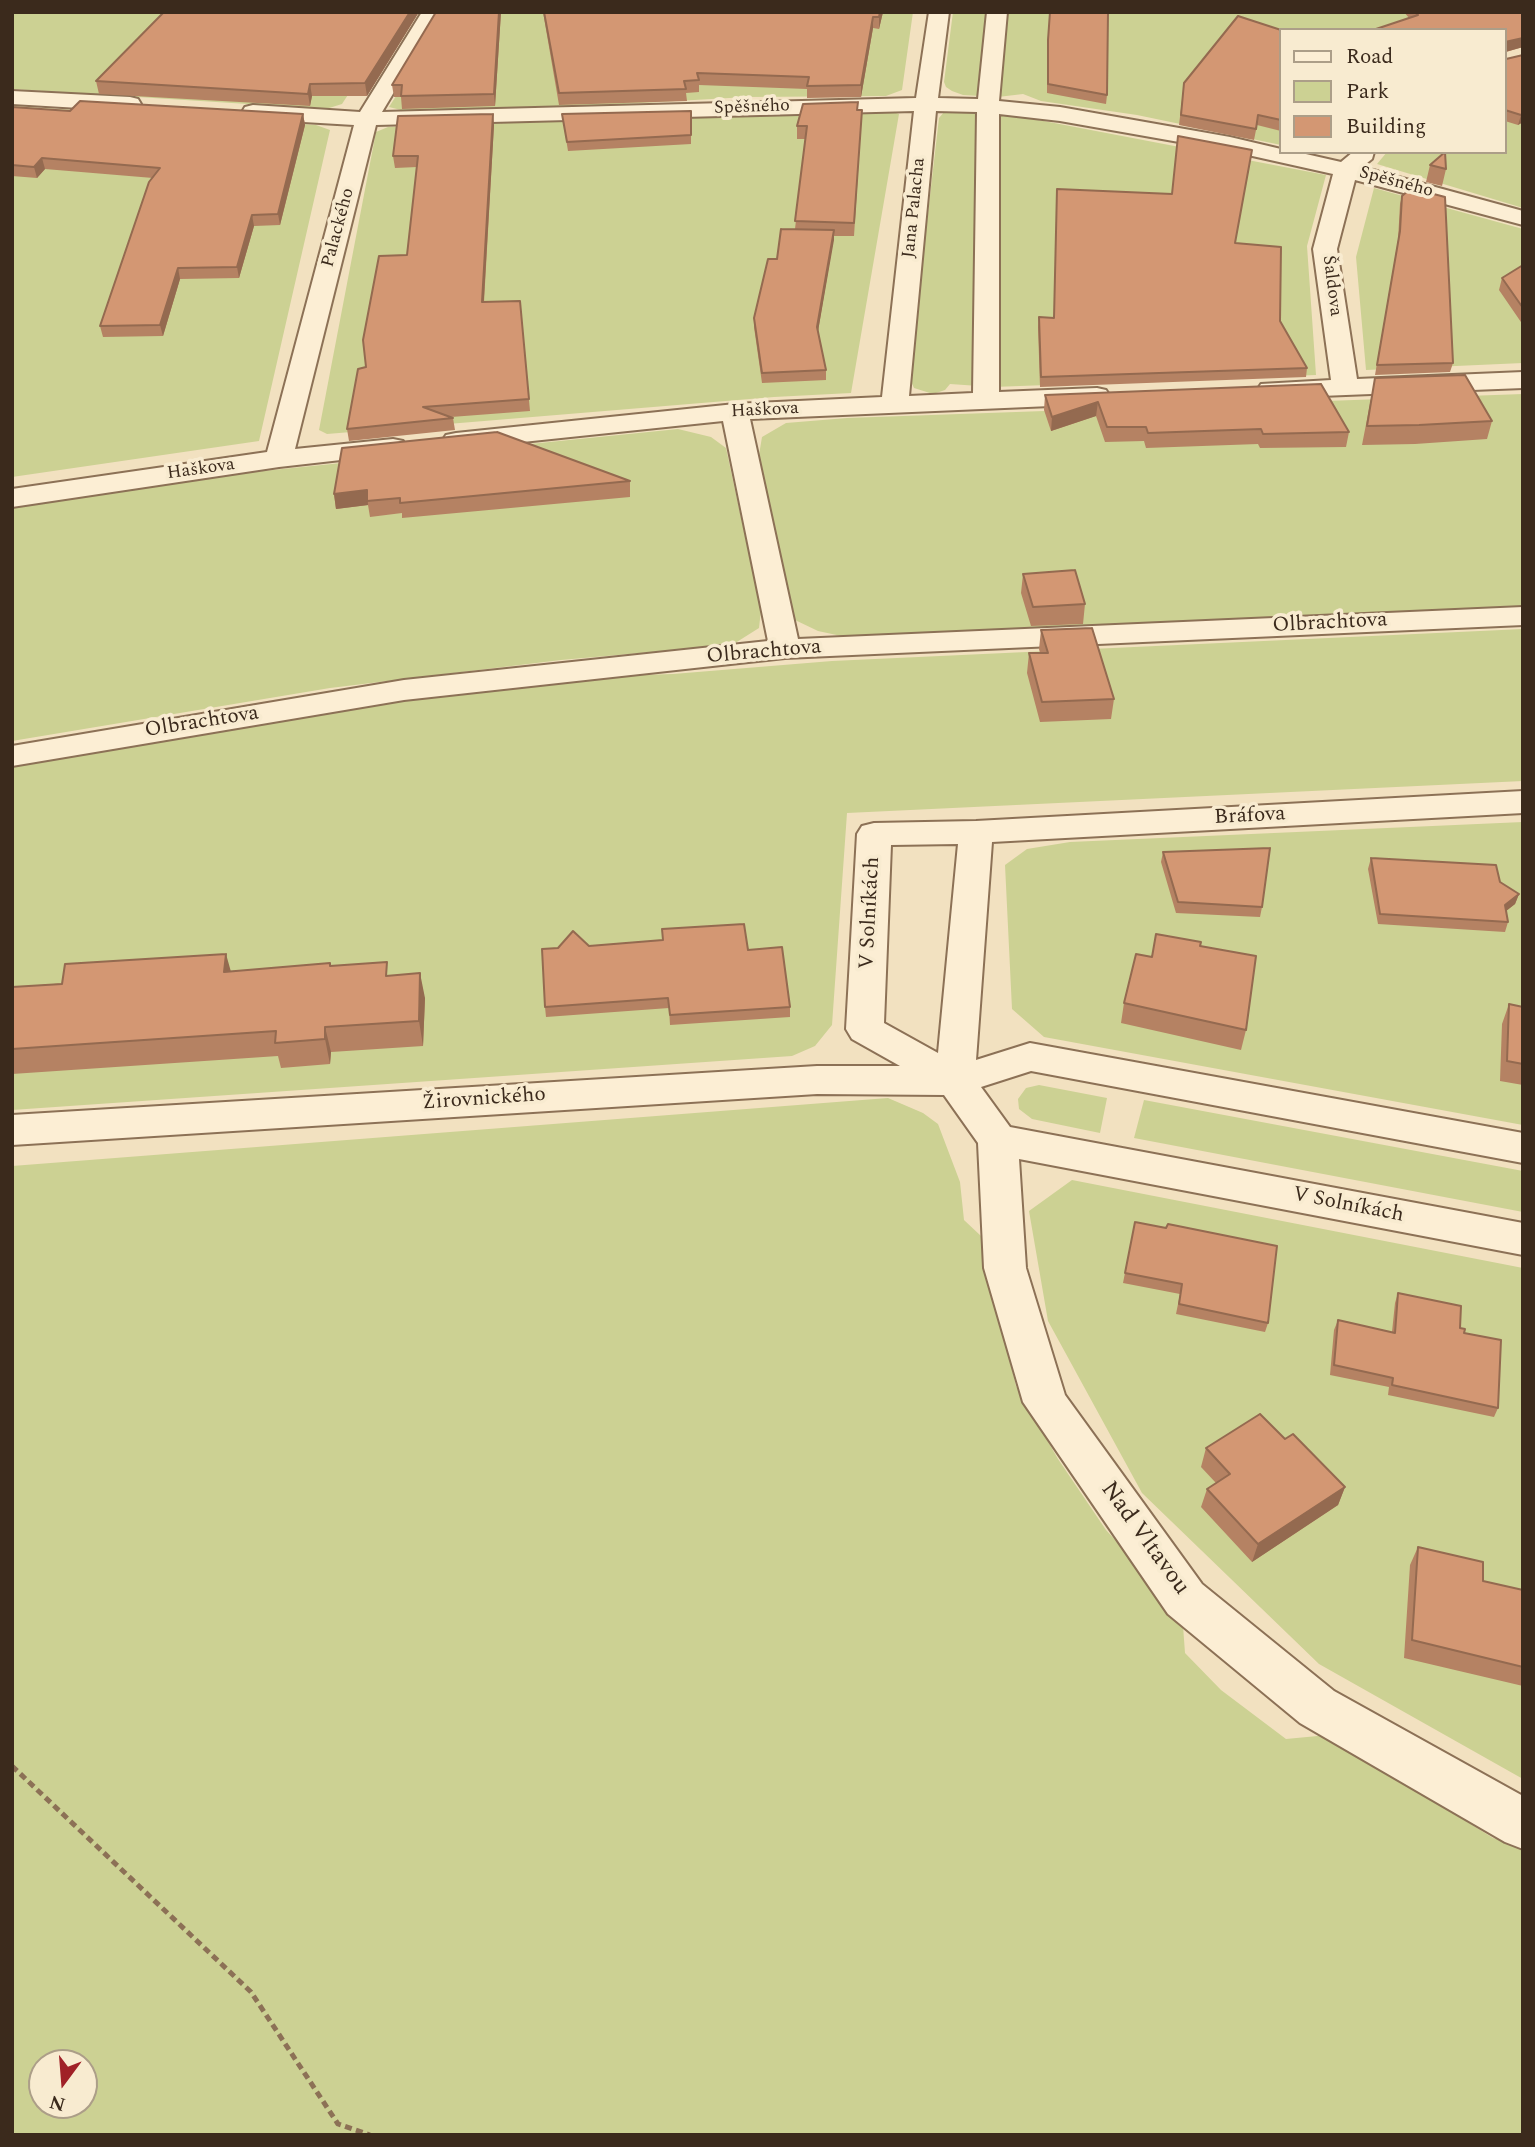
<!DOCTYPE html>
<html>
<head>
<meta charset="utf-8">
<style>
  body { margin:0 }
  #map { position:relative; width:1535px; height:2147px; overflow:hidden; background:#f2e1c0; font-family:Spectral,serif }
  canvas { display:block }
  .frame { position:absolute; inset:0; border:14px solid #3b2a1c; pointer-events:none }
  .legend { position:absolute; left:1279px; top:28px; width:228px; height:126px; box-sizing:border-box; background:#f8ebd0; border:2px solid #ac9e88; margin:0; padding:9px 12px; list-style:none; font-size:21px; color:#3b2a1c }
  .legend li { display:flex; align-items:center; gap:14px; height:35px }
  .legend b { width:35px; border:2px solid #ac9e88 }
  .north { position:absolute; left:28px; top:2049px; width:70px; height:70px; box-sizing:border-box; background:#f8ebd0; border:2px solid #ac9e88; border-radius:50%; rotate:196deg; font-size:19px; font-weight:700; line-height:28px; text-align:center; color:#3b2a1c }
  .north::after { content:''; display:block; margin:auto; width:24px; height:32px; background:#a02127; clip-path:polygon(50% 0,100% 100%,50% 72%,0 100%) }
</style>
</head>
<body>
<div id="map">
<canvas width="1535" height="2147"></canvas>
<div class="frame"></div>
<ul class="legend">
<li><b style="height:9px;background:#fceed4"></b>Road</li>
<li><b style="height:19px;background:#ccd193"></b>Park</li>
<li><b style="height:19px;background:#d39773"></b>Building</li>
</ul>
<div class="north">N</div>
</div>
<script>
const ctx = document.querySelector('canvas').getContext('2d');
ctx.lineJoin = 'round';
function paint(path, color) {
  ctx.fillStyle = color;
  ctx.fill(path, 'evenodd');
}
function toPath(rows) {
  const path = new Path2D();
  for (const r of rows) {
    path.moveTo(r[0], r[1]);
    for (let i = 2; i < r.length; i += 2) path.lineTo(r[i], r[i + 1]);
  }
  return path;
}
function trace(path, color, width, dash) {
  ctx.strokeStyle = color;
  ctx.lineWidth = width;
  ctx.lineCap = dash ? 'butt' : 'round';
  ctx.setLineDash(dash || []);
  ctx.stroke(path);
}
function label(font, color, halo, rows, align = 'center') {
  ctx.font = font + ' Spectral,serif';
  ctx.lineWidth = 7;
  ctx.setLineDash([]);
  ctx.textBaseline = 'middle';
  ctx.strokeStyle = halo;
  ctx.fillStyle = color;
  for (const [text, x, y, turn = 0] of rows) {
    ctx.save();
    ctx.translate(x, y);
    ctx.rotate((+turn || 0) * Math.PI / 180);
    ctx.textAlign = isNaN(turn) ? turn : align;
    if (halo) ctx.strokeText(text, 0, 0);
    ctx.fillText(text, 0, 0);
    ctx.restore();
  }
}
const green = toPath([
  [12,12,402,12,342,104,326,109,12,89],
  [450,12,913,12,902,90,886,96,747,97,535,109,405,111,389,107],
  [953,12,1523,12,1505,30,1281,30,1281,145,1137,115,1041,101,1023,94,998,97,963,95,952,91,946,87,944,82],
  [1523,64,1523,208,1377,164,1387,152,1505,152,1505,70],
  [12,106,316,125,330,130,259,441,12,477],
  [888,110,899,114,851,393,774,397,327,434,319,430,376,132,388,127],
  [954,110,1028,118,1326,175,1307,246,1316,375,993,387,950,384,945,390,933,394,914,388,909,377,939,118,944,112],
  [1374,188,1523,229,1523,363,1366,370,1356,257],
  [1523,394,1523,608,846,637,818,631,795,620,759,455,762,437,786,423,847,418],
  [678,429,711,437,726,448,761,610,759,628,732,645,561,660,330,688,12,741,12,508,233,474],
  [1523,629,1523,781,847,813,832,1025,815,1046,792,1056,12,1110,12,762,360,705,608,676,673,674,832,661],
  [1523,822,1523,1125,1044,1037,1012,1009,1005,865,1027,849,1070,842],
  [1039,1085,1107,1098,1100,1133,1032,1119,1019,1109,1018,1099,1026,1088],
  [888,1098,923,1113,938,1124,960,1182,964,1220,981,1236,1016,1386,1058,1459,1106,1530,1182,1612,1185,1653,1221,1690,1286,1739,1328,1735,1493,1838,1523,1846,1523,2135,12,2135,12,1166],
  [42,2063,84,2063,84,2105,42,2105],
  [1144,1100,1523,1171,1523,1212,1134,1138],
  [1072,1180,1523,1268,1523,1779,1319,1664,1142,1493,1048,1321,1029,1211]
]);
const path = toPath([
  [12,1766,251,1992,338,2124,370,2135]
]);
const minor = toPath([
  [422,12,442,12,382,112,916,98,929,12,949,12,938,98,978,99,987,12,1007,12,999,101,1060,107,1230,137,1281,149,1281,152,1297,152,1341,162,1353,152,1374,152,1372,159,1362,167,1523,211,1523,225,1355,180,1337,249,1357,379,1523,372,1523,388,1270,398,1261,396,1257,390,1261,384,1331,380,1313,249,1333,174,1230,151,1060,121,999,114,999,392,1097,388,1106,390,1110,396,1106,402,1097,404,750,419,798,639,1523,607,1523,625,785,658,404,700,12,766,12,746,404,680,768,641,723,421,456,449,446,447,442,441,446,435,456,433,735,404,882,397,914,111,376,125,295,449,393,439,403,441,407,447,403,453,279,467,12,507,12,489,267,452,354,125,253,119,245,117,242,112,245,107,253,105,360,112,422,12],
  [936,111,977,112,973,393,909,396,936,111],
  [12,91,130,97,138,99,141,104,138,109,130,111,12,104,12,91],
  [1523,791,1523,813,992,842,976,1060,1030,1043,1523,1133,1523,1163,1031,1071,981,1087,1010,1127,1523,1223,1523,1255,1019,1159,1026,1268,1065,1395,1202,1584,1334,1691,1523,1796,1523,1849,1505,1842,1300,1723,1168,1614,1023,1402,984,1268,978,1143,944,1095,817,1094,12,1145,12,1115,817,1066,900,1066,852,1039,846,1029,857,834,862,826,874,823,976,821,1523,791],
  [958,844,938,1053,884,1023,891,845,958,844]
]);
const wall = toPath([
  [419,12,367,96,312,96,310,106,99,94,96,81],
  [501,12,495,106,402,109,401,97,394,97,392,85],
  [543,12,883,12,879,29,873,28,861,97,807,98,807,89,699,85,699,92,686,93,687,101,559,105],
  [1050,12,1107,95,1106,104,1047,93,1047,48],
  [1404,12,1523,12,1523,47,1506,52,1506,59,1523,55,1523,122,1518,125,1505,121,1505,30,1409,18],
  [1281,30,1281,131,1257,125,1254,140,1179,125,1184,83],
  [12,107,70,111,303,114,305,125,280,225,254,226,239,278,180,279,163,336,103,337,100,326,153,178,45,169,37,178,12,176],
  [858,110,862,110,854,236,834,236,818,331,826,370,826,380,762,383,754,327,754,318,777,259,795,229,805,139,797,139,797,126],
  [691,111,691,144,568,151,562,114],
  [494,125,484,302,520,301,530,411,451,417,453,418,455,430,349,441,347,429,366,367,407,255,417,167,395,168,393,156],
  [1430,165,1446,169,1442,186,1426,182],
  [1057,189,1235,243,1307,368,1306,377,1040,387,1038,327,1039,317,1054,318],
  [1402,196,1453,363,1450,372,1375,375,1398,240,1400,204],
  [1523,265,1523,325,1499,290,1502,278],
  [1375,378,1492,421,1487,439,1415,444,1362,445],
  [1045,395,1349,432,1346,447,1260,448,1258,444,1146,448,1144,441,1105,442,1096,416,1051,431,1044,410],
  [630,481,630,497,402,518,402,513,370,517,368,505,336,509,334,494],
  [1023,574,1085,604,1083,624,1031,626,1021,593],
  [1041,630,1114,699,1111,719,1040,722,1027,673,1029,653,1040,653,1039,649],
  [1163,852,1262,907,1260,917,1176,913,1161,862],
  [1371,858,1500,882,1519,894,1515,904,1506,911,1508,922,1505,932,1378,924,1368,869],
  [589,946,748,950,790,1007,790,1017,670,1025,669,1008,546,1017,545,1007],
  [1200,946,1246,1030,1241,1050,1121,1023,1124,1003,1152,957],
  [331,966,389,976,425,998,423,1046,331,1052,330,1064,281,1068,278,1056,12,1074,12,987,231,971],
  [1509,1004,1523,1007,1523,1085,1500,1081,1502,1024],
  [1135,1222,1268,1323,1265,1332,1176,1314,1180,1294,1123,1283],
  [1398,1293,1460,1328,1464,1333,1498,1408,1494,1417,1388,1395,1389,1387,1330,1375,1334,1330,1338,1320,1392,1332,1395,1303],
  [1285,1439,1345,1487,1338,1505,1252,1562,1201,1507,1207,1489,1216,1483,1201,1467,1206,1448],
  [1418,1547,1483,1581,1523,1590,1523,1686,1404,1658,1410,1565]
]);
const shadedWall = toPath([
  [410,12,419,12,367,96,365,83],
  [499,12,501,12,495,106,494,94],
  [880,12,883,12,879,29,879,17],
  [873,17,873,28,861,97,861,85],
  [1523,38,1523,47,1505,52,1505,42],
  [310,84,312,96,310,106,308,94],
  [1523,113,1523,122,1518,125,1521,115],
  [303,114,305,125,280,225,278,214],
  [493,114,494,125,483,314,482,302],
  [42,158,45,169,37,178,34,167],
  [252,215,254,226,239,278,237,267],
  [834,230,834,240,817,337,817,327],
  [178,268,180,279,163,336,160,325],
  [1098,402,1096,416,1051,431,1052,417],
  [367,490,368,505,336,509,334,494],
  [1519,894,1515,904,1501,915,1505,905],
  [226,954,233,979,224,972],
  [420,973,425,998,423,1046,419,1021],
  [325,1027,331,1052,330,1064,325,1039],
  [1345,1487,1338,1505,1252,1562,1258,1544]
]);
const building = toPath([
  [164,12,410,12,365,83,310,84,308,94,96,81,164,12],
  [436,12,499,12,494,94,401,96,402,85,392,85,436,12],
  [544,12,880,12,879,17,873,17,861,85,807,86,809,77,697,73,699,80,684,81,686,89,559,93,544,12],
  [1050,12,1108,12,1107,95,1048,84,1048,40,1050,12],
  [1415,12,1523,12,1523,38,1505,42,1506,59,1523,55,1523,113,1521,115,1505,110,1505,30,1373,30,1418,15,1415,12],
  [1238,16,1281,30,1281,120,1258,115,1256,129,1181,115,1184,83,1238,16],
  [80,101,303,114,278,214,252,215,237,267,178,268,160,325,100,326,149,182,160,168,42,158,34,167,12,165,12,107,70,111,80,101],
  [858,102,857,110,862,110,854,223,795,221,807,126,797,126,803,104,858,102],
  [691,111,691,135,567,142,562,114,691,111],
  [493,114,482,302,520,301,529,399,423,407,453,418,347,429,358,369,366,367,363,340,379,256,407,255,418,156,393,156,398,116,493,114],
  [1178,136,1252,150,1235,243,1281,247,1280,321,1307,368,1041,377,1039,317,1054,318,1057,189,1172,194,1178,136],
  [1445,152,1446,169,1430,165,1445,152],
  [1411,188,1445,197,1453,363,1377,365,1400,231,1402,196,1411,188],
  [781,229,834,230,817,327,826,370,762,373,754,318,768,259,777,259,781,229],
  [1523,265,1523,308,1502,278,1523,265],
  [1465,375,1492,421,1419,425,1367,426,1375,378,1465,375],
  [1321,384,1349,432,1263,434,1261,429,1148,433,1146,427,1107,427,1098,402,1052,417,1045,395,1321,384],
  [497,432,630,481,400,503,400,498,367,501,367,490,334,494,342,448,497,432],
  [1075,570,1085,604,1033,607,1023,574,1075,570],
  [1092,628,1114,699,1042,702,1029,653,1048,653,1041,630,1092,628],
  [1270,848,1262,907,1178,902,1163,852,1270,848],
  [1371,858,1496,865,1500,882,1519,894,1505,905,1508,922,1380,914,1371,858],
  [744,924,748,950,782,947,790,1007,670,1015,668,998,545,1007,542,949,558,948,573,931,589,946,663,940,662,929,744,924],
  [1156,934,1201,942,1200,946,1256,956,1246,1030,1124,1003,1136,954,1152,957,1156,934],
  [226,954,224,972,330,963,330,966,387,962,386,976,420,973,419,1021,325,1027,325,1039,275,1043,276,1031,12,1049,12,987,62,984,65,964,226,954],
  [1509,1004,1523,1007,1523,1064,1507,1061,1509,1004],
  [1135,1222,1166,1228,1168,1224,1277,1246,1268,1323,1179,1304,1182,1284,1125,1273,1135,1222],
  [1398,1293,1461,1306,1460,1328,1465,1329,1464,1333,1501,1340,1498,1408,1392,1385,1393,1378,1334,1365,1338,1320,1395,1333,1398,1293],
  [1260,1414,1285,1439,1293,1434,1345,1487,1258,1544,1207,1489,1230,1474,1206,1448,1260,1414],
  [1418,1547,1483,1562,1483,1581,1523,1590,1523,1667,1412,1640,1418,1547]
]);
const farStreetnames = [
  ["Spěšného",752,108,-2],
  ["Spěšného",1396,183,15],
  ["Jana Palacha",915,208,-84],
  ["Palackého",339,228,-75],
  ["Šaldova",1331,286,83],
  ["Haškova",765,411,-3],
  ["Haškova",201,470,-8]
];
const streetNames = [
  ["Olbrachtova",1330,624,-3],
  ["Olbrachtova",764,653,-5],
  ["Olbrachtova",202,723,-9],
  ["Bráfova",1250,817,-3],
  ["V Solníkách",871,913,-87],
  ["Žirovnického",484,1100,-4],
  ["V Solníkách",1348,1206,11]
];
const nearStreetnames = [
  ["Nad Vltavou",1144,1539,54]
];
paint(green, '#ccd193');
trace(minor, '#8c7156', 4);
trace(path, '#8c7156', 5, [7, 4.5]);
paint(minor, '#fceed4');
paint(wall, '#b58263');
paint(shadedWall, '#946a50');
paint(building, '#d39773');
trace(building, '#946a50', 2);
label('18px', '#3b2a1c', '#f8ebd0', farStreetnames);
label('21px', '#3b2a1c', '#f8ebd0', streetNames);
label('24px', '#3b2a1c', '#f8ebd0', nearStreetnames);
</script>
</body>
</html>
